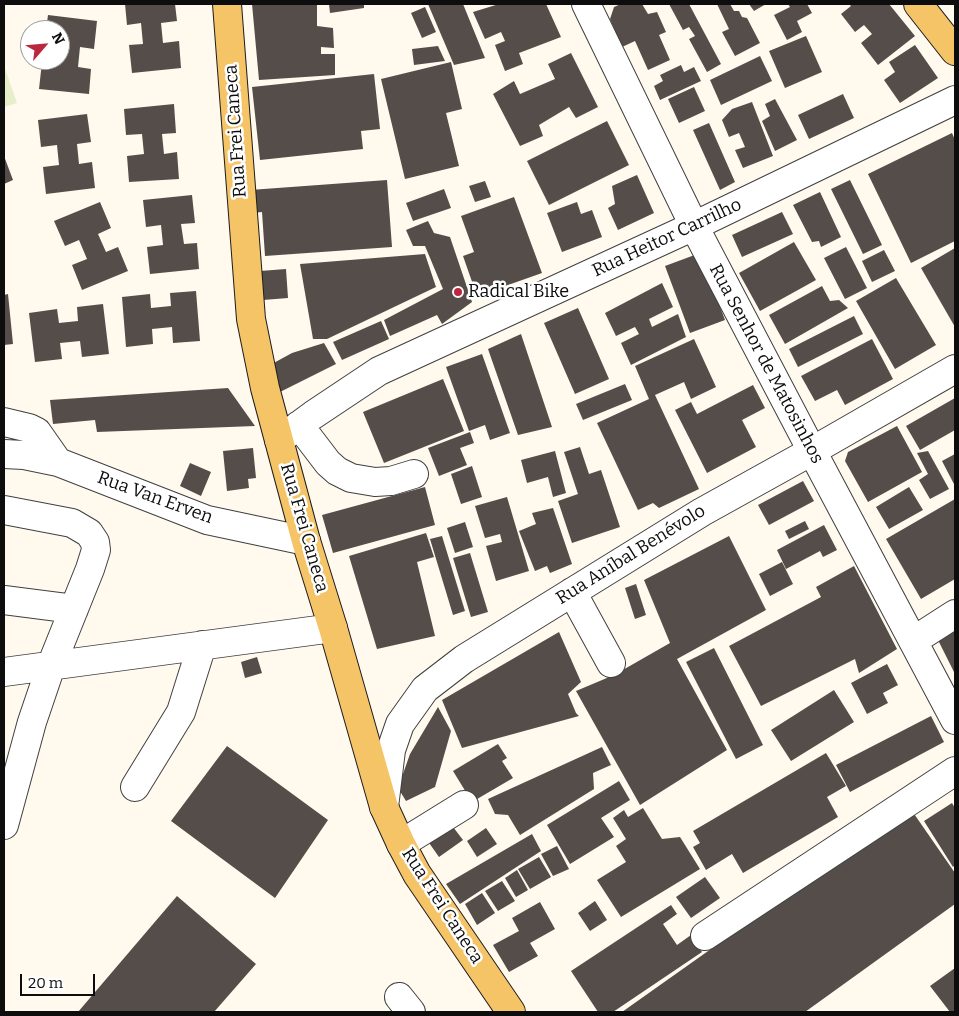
<!DOCTYPE html>
<html>
<head>
<meta charset="utf-8">
<style>
  body { margin:0 }
  #map { position:relative; width:959px; height:1016px; overflow:hidden; background:#fff9ee; font-family:Bitter,serif }
  canvas { display:block }
  .frame { position:absolute; inset:0; border:5px solid #0d0d0d; pointer-events:none }
  .north { position:absolute; left:20px; top:20px; width:50px; height:50px; box-sizing:border-box; background:#fff; border:1px solid #9e9e9e; border-radius:50%; rotate:63deg; font-size:14px; font-weight:700; line-height:20px; text-align:center; color:#0d0d0d }
  .north::after { content:''; display:block; margin:auto; width:18px; height:22px; background:#ba283e; clip-path:polygon(50% 0,100% 100%,50% 72%,0 100%) }
  .scale { position:absolute; left:20px; top:974px; width:75px; height:22px; box-sizing:border-box; border:2px solid #0d0d0d; border-top:0; padding-left:6px; font-size:15px; line-height:18px; white-space:nowrap; color:#0d0d0d; -webkit-text-stroke:4px #fff; paint-order:stroke }
</style>
</head>
<body>
<div id="map">
<canvas width="959" height="1016"></canvas>
<div class="frame"></div>
<div class="north">N</div>
<div class="scale">20 m</div>
</div>
<script>
const ctx = document.querySelector('canvas').getContext('2d');
ctx.lineJoin = 'round';
function paint(path, color) {
  ctx.fillStyle = color;
  ctx.fill(path, 'evenodd');
}
function toPath(rows) {
  const path = new Path2D();
  for (const r of rows) {
    path.moveTo(r[0], r[1]);
    for (let i = 2; i < r.length; i += 2) path.lineTo(r[i], r[i + 1]);
  }
  return path;
}
function trace(path, color, width, dash) {
  ctx.strokeStyle = color;
  ctx.lineWidth = width;
  ctx.lineCap = dash ? 'butt' : 'round';
  ctx.setLineDash(dash || []);
  ctx.stroke(path);
}
function label(font, color, halo, rows, align = 'center') {
  ctx.font = font + ' Bitter,serif';
  ctx.lineWidth = 5;
  ctx.setLineDash([]);
  ctx.textBaseline = 'middle';
  ctx.strokeStyle = halo;
  ctx.fillStyle = color;
  for (const [text, x, y, turn = 0] of rows) {
    ctx.save();
    ctx.translate(x, y);
    ctx.rotate((+turn || 0) * Math.PI / 180);
    ctx.textAlign = isNaN(turn) ? turn : align;
    if (halo) ctx.strokeText(text, 0, 0);
    ctx.fillText(text, 0, 0);
    ctx.restore();
  }
}
const pitch = toPath([
  [4,66,17,103,4,107]
]);
const building = toPath([
  [125,4,175,4,177,21,161,23,163,43,179,41,181,68,132,73,129,45,143,44,141,23,127,25],
  [252,4,317,4,317,26,333,28,334,48,321,47,321,54,335,54,335,75,259,80],
  [329,4,364,4,364,8,330,13],
  [428,4,463,4,485,58,454,65],
  [499,4,546,4,561,37,519,53,523,64,505,71,495,45,505,41,501,32,485,39,473,12],
  [621,4,642,4,648,14,657,12,666,32,659,35,670,60,648,70,635,41,622,47,610,19,614,7],
  [669,4,689,4,721,64,707,72,689,39,695,36,689,27,683,30],
  [717,4,730,4,734,11,739,11,742,17,747,18,760,43,735,56,722,32,729,29],
  [749,4,766,4,754,11],
  [788,4,807,4,812,13,797,21,802,32,787,40,774,15,790,7],
  [849,4,889,4,915,36,878,65,861,43,872,34,864,25,855,32,841,14,851,6],
  [425,7,436,32,422,38,411,13],
  [48,15,97,21,94,49,80,47,78,67,91,69,89,94,39,89,42,62,58,64,59,60,60,60,60,30,46,30],
  [806,36,822,72,785,88,769,51],
  [915,45,938,78,900,103,884,80,895,72,889,62],
  [438,46,445,61,414,65,412,49],
  [571,53,598,107,576,118,569,107,539,125,543,136,520,146,493,94,514,81,520,94,555,79,548,64],
  [760,56,772,81,721,105,710,80],
  [451,62,462,109,446,113,459,166,405,179,381,79],
  [681,65,684,72,694,67,701,81,660,100,654,86,663,81,660,75],
  [374,74,380,129,361,131,363,149,260,160,252,87],
  [694,87,705,111,679,123,668,99],
  [843,94,854,118,809,139,798,115],
  [775,99,797,140,775,151,762,121,770,116,765,104],
  [752,102,773,156,743,168,735,150,745,147,739,133,729,137,722,120,732,109],
  [174,104,176,133,162,134,164,154,177,152,179,179,129,182,127,156,144,154,142,134,126,135,124,109],
  [87,114,91,142,77,144,79,164,92,162,95,188,46,194,43,167,59,165,57,145,41,147,38,120],
  [607,121,629,165,549,205,527,161],
  [709,123,735,182,720,190,693,130],
  [952,133,955,140,955,241,911,263,868,174],
  [4,156,13,180,4,184],
  [637,175,654,213,618,230,608,208,615,204,612,186],
  [387,180,392,247,265,256,262,212,252,213,250,190],
  [850,180,882,245,863,254,831,189],
  [485,181,491,197,475,202,469,186],
  [444,189,451,208,413,221,406,203],
  [820,192,841,237,821,247,819,241,812,242,793,205],
  [192,195,195,223,181,224,184,244,197,243,199,269,150,274,147,247,163,245,161,225,146,227,143,200],
  [514,197,542,273,477,296,463,256,474,252,461,216],
  [100,202,111,228,98,234,106,252,118,247,128,271,82,290,72,265,87,259,79,240,65,246,54,221],
  [577,202,581,214,592,210,602,237,562,252,547,213],
  [782,212,793,234,742,257,732,235],
  [428,221,434,233,450,237,472,302,442,324,437,315,390,336,384,320,443,289,425,246,413,246,406,230],
  [794,242,816,280,760,311,739,273],
  [846,247,867,288,845,299,824,258],
  [955,248,955,327,921,268],
  [884,250,895,271,872,282,862,261],
  [700,253,725,320,690,333,665,266],
  [425,254,436,287,327,339,313,339,300,264],
  [286,269,288,298,263,300,260,271],
  [896,278,936,345,895,369,856,301],
  [662,283,673,307,649,319,652,327,678,314,686,337,631,365,621,343,639,334,635,327,616,336,605,313],
  [822,286,830,301,839,300,848,308,785,344,769,315],
  [196,291,200,341,173,343,172,327,152,329,153,344,126,347,122,297,150,294,151,308,171,306,170,293],
  [8,294,13,344,4,345,4,295],
  [103,304,109,354,82,357,80,341,60,343,62,359,35,362,29,313,57,309,59,323,78,321,77,307],
  [578,308,609,379,575,394,544,323],
  [854,316,863,334,798,367,789,349],
  [381,321,389,339,342,360,333,342],
  [521,334,552,427,518,435,488,349],
  [694,339,716,387,691,399,684,382,655,395,699,489,659,508,653,503,638,510,597,423,649,399,635,366],
  [872,339,893,379,845,405,837,390,815,401,801,376],
  [324,343,336,364,280,392,270,365,292,353],
  [482,354,510,433,490,440,485,425,469,431,446,367],
  [443,379,464,431,384,463,363,412],
  [625,384,632,400,583,420,576,404],
  [753,385,765,408,742,420,756,447,707,473,675,410,691,402,697,414],
  [228,388,255,426,97,432,95,420,53,424,50,400],
  [955,398,955,430,920,450,906,426],
  [897,426,922,472,868,502,845,461,848,452],
  [470,432,474,443,460,448,467,465,439,476,428,448],
  [580,447,589,474,601,470,620,527,572,543,558,501,578,494,564,452],
  [253,448,256,478,248,479,249,488,227,491,223,451],
  [555,451,566,493,553,497,548,477,527,483,521,460],
  [928,451,949,489,930,499,919,480,928,474,917,453],
  [955,454,955,486,942,461],
  [190,463,211,472,201,496,180,486],
  [472,466,482,497,461,504,451,474],
  [803,481,814,501,769,525,758,505],
  [425,487,435,525,333,553,322,515],
  [909,487,923,510,889,529,876,507],
  [507,497,529,571,496,581,486,546,502,542,500,534,485,538,475,506],
  [955,499,955,579,921,599,886,539],
  [553,508,572,564,550,573,547,566,535,571,519,531,536,524,532,513],
  [805,521,809,529,789,539,785,531],
  [465,522,473,547,455,553,447,528],
  [824,525,837,550,823,557,820,551,786,569,777,550],
  [426,533,434,557,417,562,435,636,377,649,349,556],
  [442,536,465,611,453,615,430,539],
  [729,536,766,610,677,659,727,750,640,805,576,691,614,675,670,643,644,580],
  [470,553,488,612,471,617,453,558],
  [782,562,793,584,770,596,759,574],
  [854,566,897,649,859,673,855,659,761,706,729,646,821,597,816,587],
  [636,584,646,615,635,619,625,588],
  [955,624,955,674,938,640],
  [559,632,581,682,568,694,576,713,579,716,462,748,442,700],
  [714,648,763,745,736,759,686,662],
  [257,657,262,673,245,678,241,662],
  [887,664,898,685,883,693,888,703,867,714,851,683],
  [834,690,854,722,791,761,771,730],
  [438,707,451,731,435,787,406,801,398,788,410,754],
  [931,716,944,742,850,792,836,765],
  [498,744,507,758,502,761,513,778,472,802,453,771],
  [227,746,328,820,275,898,171,821],
  [602,747,611,765,593,773,594,789,520,835,508,815,495,814,488,799],
  [826,753,846,786,827,797,838,817,743,873,732,854,706,870,693,847,700,843,693,831],
  [619,781,630,800,601,818,614,837,570,864,547,825],
  [952,803,955,808,955,865,953,867,924,821],
  [643,808,662,839,680,837,700,869,621,917,597,880,626,862,616,846,626,839,613,818,624,810,628,817],
  [910,808,955,873,955,904,805,1012,622,1012],
  [450,823,463,840,439,857,427,840],
  [486,828,497,844,477,857,467,841],
  [532,834,541,851,460,904,446,884],
  [557,846,569,869,553,876,541,854],
  [539,857,551,877,530,889,518,869],
  [517,870,528,890,516,897,505,878],
  [705,877,720,898,691,918,676,897],
  [502,881,515,901,498,911,485,891],
  [482,893,495,913,477,925,465,904],
  [177,896,256,964,214,1012,78,1012],
  [595,901,607,920,590,931,578,913],
  [540,902,555,929,530,943,538,956,509,972,493,945,519,931,512,918],
  [671,905,677,914,663,924,677,945,691,935,702,952,613,1012,598,1012,571,971],
  [955,968,955,1012,950,1012,930,986]
]);
const minor = toPath([
  [586,4,694,226,812,451,955,720],
  [4,422,29,428,37,432,58,462],
  [299,425,328,463,337,471,351,478,375,482,391,481,414,474],
  [279,440,313,415,379,371,694,226,955,100],
  [4,454,24,455,58,462,207,520,306,541],
  [4,510,72,523,89,533,95,542,96,550,90,569,51,666,32,722,4,825],
  [572,592,611,663],
  [4,600,74,609],
  [913,641,955,614],
  [4,672,333,628],
  [135,787,181,712,202,645],
  [384,807,391,750,400,724,425,689,464,659,702,512,812,451,955,369],
  [401,844,464,805],
  [705,936,955,771],
  [399,997,411,1012]
]);
const major = toPath([
  [227,4,251,319,265,388,306,541,333,628,384,807,401,844,417,874,511,1012],
  [918,4,955,51]
]);
const markers = [
  [458,292,5,"#ba283e"]
];
const streetNames = [
  ["Rua Frei Caneca",236,131,-94],
  ["Rua Heitor Carrilho",667,238,-25],
  ["Rua Senhor de Matosinhos",766,364,62],
  ["Rua Van Erven",155,498,20],
  ["Rua Frei Caneca",304,528,74],
  ["Rua Aníbal Benévolo",631,555,-32],
  ["Rua Frei Caneca",442,906,57]
];
const poiNames = [
  ["Radical Bike",468,292]
];
paint(pitch, '#e6efca');
paint(building, '#554d4a');
trace(minor, '#404040', 30);
trace(major, '#1e1e1e', 30);
trace(minor, '#fff', 28);
trace(major, '#f5c467', 28);
for (const [x, y, r, color] of markers) {
  const dot = new Path2D();
  dot.arc(x, y, r, 0, 2 * Math.PI);
  ctx.fillStyle = color;
  ctx.fill(dot);
  trace(dot, '#fff', 2);
}
label('18px', '#0d0d0d', '#fff', streetNames);
label('18px', '#0d0d0d', '#fff', poiNames, 'left');
</script>
</body>
</html>
